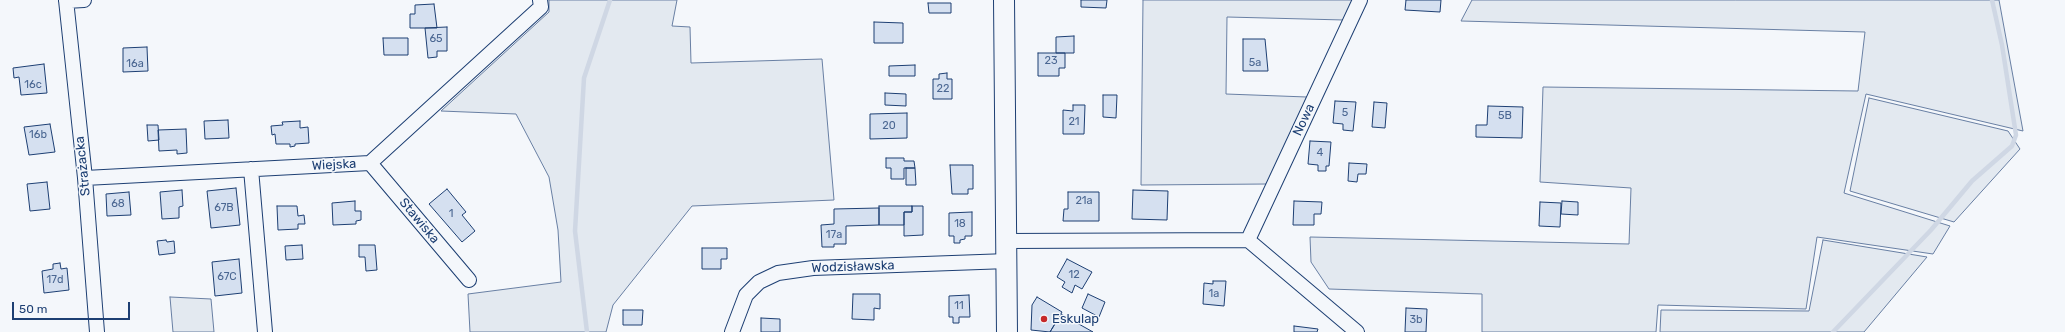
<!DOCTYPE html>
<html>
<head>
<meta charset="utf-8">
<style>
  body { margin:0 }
  #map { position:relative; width:2065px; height:332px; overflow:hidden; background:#f4f7fb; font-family:Rubik,sans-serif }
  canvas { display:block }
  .scale { position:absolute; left:12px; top:302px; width:118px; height:18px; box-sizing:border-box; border:2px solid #1d3f73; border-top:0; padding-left:5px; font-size:12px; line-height:14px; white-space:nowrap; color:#1d3f73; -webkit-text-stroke:3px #f4f7fb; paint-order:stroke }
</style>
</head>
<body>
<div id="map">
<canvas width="2065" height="332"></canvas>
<div class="scale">50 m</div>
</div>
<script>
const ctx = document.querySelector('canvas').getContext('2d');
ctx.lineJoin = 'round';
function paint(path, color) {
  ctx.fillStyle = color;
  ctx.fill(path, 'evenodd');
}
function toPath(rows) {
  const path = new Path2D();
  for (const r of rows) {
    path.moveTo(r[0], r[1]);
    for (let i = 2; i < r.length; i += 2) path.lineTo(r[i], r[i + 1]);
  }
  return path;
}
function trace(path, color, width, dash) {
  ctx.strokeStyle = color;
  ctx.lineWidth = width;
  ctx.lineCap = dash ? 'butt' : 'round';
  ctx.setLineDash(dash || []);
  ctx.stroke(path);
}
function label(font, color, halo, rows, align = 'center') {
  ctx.font = font + ' Rubik,sans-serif';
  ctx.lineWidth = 3;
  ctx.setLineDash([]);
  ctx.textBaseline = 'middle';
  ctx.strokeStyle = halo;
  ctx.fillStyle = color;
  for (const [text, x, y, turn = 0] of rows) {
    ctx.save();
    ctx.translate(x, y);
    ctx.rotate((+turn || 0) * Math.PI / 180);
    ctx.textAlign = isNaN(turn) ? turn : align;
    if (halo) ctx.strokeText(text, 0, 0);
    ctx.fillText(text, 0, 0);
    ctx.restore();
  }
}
const green = toPath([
  [549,0,677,0,672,26,690,27,691,63,822,59,834,200,692,206,613,305,606,332,470,332,468,294,561,282,558,230,549,177,516,114,441,111,549,12,549,0],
  [1143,0,1353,0,1344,20,1227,17,1226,94,1307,97,1267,184,1141,185,1143,0],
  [1472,0,1999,0,2023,131,1866,94,1844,193,1950,226,1933,254,1817,237,1806,309,1658,305,1656,332,1482,332,1482,294,1329,289,1311,262,1310,237,1629,244,1631,188,1540,182,1543,87,1858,91,1865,32,1461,21,1472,0],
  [1869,98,2008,131,2020,149,1954,222,1850,191,1869,98],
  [1823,240,1927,257,1864,332,1660,332,1661,310,1809,311,1823,240],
  [170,297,211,299,214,332,173,332,170,297]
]);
const stream = toPath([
  [587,332,575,231,584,78,610,0],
  [1833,332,1931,230,1972,181,2012,146,2016,135,2002,45,1992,0]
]);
const building = toPath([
  [1081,0,1107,0,1106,8,1081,7,1081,0],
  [1406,0,1441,0,1440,12,1405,10,1406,0],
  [928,3,951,3,951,13,929,13,928,3],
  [434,4,437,28,410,28,410,14,415,14,415,5,434,4],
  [874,22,903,23,903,43,874,43,874,22],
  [447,27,447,51,437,51,437,57,428,58,425,28,447,27],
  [1074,36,1074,53,1056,53,1056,37,1074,36],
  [383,38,408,38,408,55,384,55,383,38],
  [1243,39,1265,39,1268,71,1243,71,1243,39],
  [147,47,148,71,123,72,123,48,147,47],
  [1038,53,1065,53,1065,68,1059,68,1059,76,1038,76,1038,53],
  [44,64,47,93,21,95,19,77,14,78,13,68,44,64],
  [915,65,915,76,889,76,889,66,915,65],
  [947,73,947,79,952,79,952,99,933,99,933,79,939,79,939,74,947,73],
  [885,93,906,94,906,106,885,105,885,93],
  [1103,95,1117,95,1116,118,1103,117,1103,95],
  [1335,101,1356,102,1353,131,1343,130,1343,124,1333,123,1335,101],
  [1374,102,1387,103,1385,128,1372,127,1374,102],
  [1073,105,1085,105,1084,134,1063,134,1063,110,1073,111,1073,105],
  [1488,106,1523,107,1522,138,1476,137,1476,125,1487,125,1488,106],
  [907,113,907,138,870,139,870,114,907,113],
  [228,120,229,138,205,139,204,121,228,120],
  [300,121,300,128,308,127,309,143,295,144,295,146,290,147,290,144,276,144,275,134,272,135,271,126,283,125,282,122,300,121],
  [50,124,55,152,29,155,24,127,50,124],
  [147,125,158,125,159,140,148,141,147,125],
  [186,129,187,153,177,154,177,150,159,151,158,130,186,129],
  [1310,141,1331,142,1329,166,1326,166,1326,171,1318,171,1318,165,1308,164,1310,141],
  [886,158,904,158,904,161,914,161,915,168,904,168,904,179,891,179,891,168,886,168,886,158],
  [1349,163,1367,164,1366,174,1358,174,1357,182,1348,181,1349,163],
  [950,165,973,165,973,189,968,189,968,194,952,194,950,165],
  [906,168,915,168,916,185,906,185,906,168],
  [47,182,50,209,30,211,27,184,47,182],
  [236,188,240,225,211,228,207,191,236,188],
  [447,189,466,212,462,215,475,231,462,242,429,204,447,189],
  [182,190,183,206,179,207,179,218,162,219,160,192,182,190],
  [1133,190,1168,191,1167,220,1132,219,1133,190],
  [129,192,131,215,107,216,106,194,129,192],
  [1068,192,1099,192,1099,221,1063,221,1064,209,1068,209,1068,192],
  [355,201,355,211,361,211,361,220,356,221,356,224,333,225,332,203,355,201],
  [1294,201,1322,202,1321,214,1314,214,1314,225,1293,225,1294,201],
  [1562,201,1578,202,1578,215,1561,214,1562,201],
  [1540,202,1561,203,1560,227,1539,226,1540,202],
  [277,206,297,206,298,216,304,215,305,224,298,224,298,229,278,230,277,206],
  [879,206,912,206,912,212,904,212,904,225,879,225,879,206],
  [912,206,923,206,923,235,904,236,904,212,912,212,912,206],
  [879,208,879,225,846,226,846,244,834,244,834,247,822,247,821,225,834,224,834,209,879,208],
  [972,212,972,236,965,236,965,239,960,240,960,243,954,243,954,236,949,236,949,213,972,212],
  [166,240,167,242,174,241,175,253,159,255,157,241,166,240],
  [302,245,303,259,286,260,285,246,302,245],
  [359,245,375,245,377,270,366,271,365,257,359,257,359,245],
  [702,248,727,248,727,259,721,259,721,269,702,269,702,248],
  [239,259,242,293,215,296,212,262,239,259],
  [1067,259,1092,272,1082,289,1075,285,1072,293,1062,287,1065,282,1057,277,1067,259],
  [60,263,61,269,67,268,69,290,44,293,42,271,53,269,53,264,60,263],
  [1213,281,1226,281,1224,306,1203,304,1204,283,1213,284,1213,281],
  [853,294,880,294,880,309,874,308,874,320,852,319,853,294],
  [1088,294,1105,302,1099,317,1082,308,1088,294],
  [969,295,970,317,959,317,959,323,953,323,953,317,949,317,949,296,969,295],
  [1037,297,1062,312,1050,332,1031,330,1032,305,1037,297],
  [1406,308,1427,309,1426,332,1405,332,1406,308],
  [623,310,643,310,642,325,623,325,623,310],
  [1061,314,1093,332,1050,332,1061,314],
  [761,318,780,319,780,332,761,332,761,318],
  [1294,326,1318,329,1317,332,1294,332,1294,326]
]);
const street = toPath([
  [66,0,85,178,97,332],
  [66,1,84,0],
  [370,163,469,280],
  [251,169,265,332],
  [85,178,370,163,541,7,540,0],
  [1248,240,1357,332],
  [1007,241,1248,240,1360,0],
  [732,332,746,295,759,282,778,273,813,268,1008,261]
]);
const secondary = toPath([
  [1004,0,1007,332]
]);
const markers = [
  [1044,319,4,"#c62828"]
];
const numberNames = [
  ["65",436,39],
  ["23",1051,61],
  ["5a",1255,63],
  ["16a",135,64],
  ["16c",33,85],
  ["22",943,89],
  ["5",1345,113],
  ["5B",1505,116],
  ["21",1074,122],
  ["20",889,126],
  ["16b",38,135],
  ["4",1320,153],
  ["21a",1084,201],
  ["68",118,204],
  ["67B",224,208],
  ["1",451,214],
  ["18",960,224],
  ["17a",834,235],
  ["12",1074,275],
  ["67C",227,277],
  ["17d",55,280],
  ["1a",1214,294],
  ["11",959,306],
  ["3b",1416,320]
];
const streetNames = [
  ["Nowa",1304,120,-65],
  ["Wiejska",334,165,-3],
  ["Strażacka",83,166,-96],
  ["Stawiska",419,221,50],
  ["Wodzisławska",853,267,-2]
];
const poiNames = [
  ["Eskulap",1052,319]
];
paint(green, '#e3e9f0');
trace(green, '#687fa3', 1);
trace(stream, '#cfd7e4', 4.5);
paint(building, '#d5e0f0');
trace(building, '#1d3f73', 1);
trace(street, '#1d3f73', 16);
trace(secondary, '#1d3f73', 22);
trace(street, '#f4f7fb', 14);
trace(secondary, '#f4f7fb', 20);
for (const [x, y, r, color] of markers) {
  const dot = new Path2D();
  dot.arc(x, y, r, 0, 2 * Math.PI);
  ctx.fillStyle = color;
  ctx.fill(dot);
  trace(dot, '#f4f7fb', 1.5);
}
label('11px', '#4b6792', null, numberNames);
label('13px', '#1d3f73', '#f4f7fb', streetNames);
label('13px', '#1d3f73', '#f4f7fb', poiNames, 'left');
</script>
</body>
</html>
